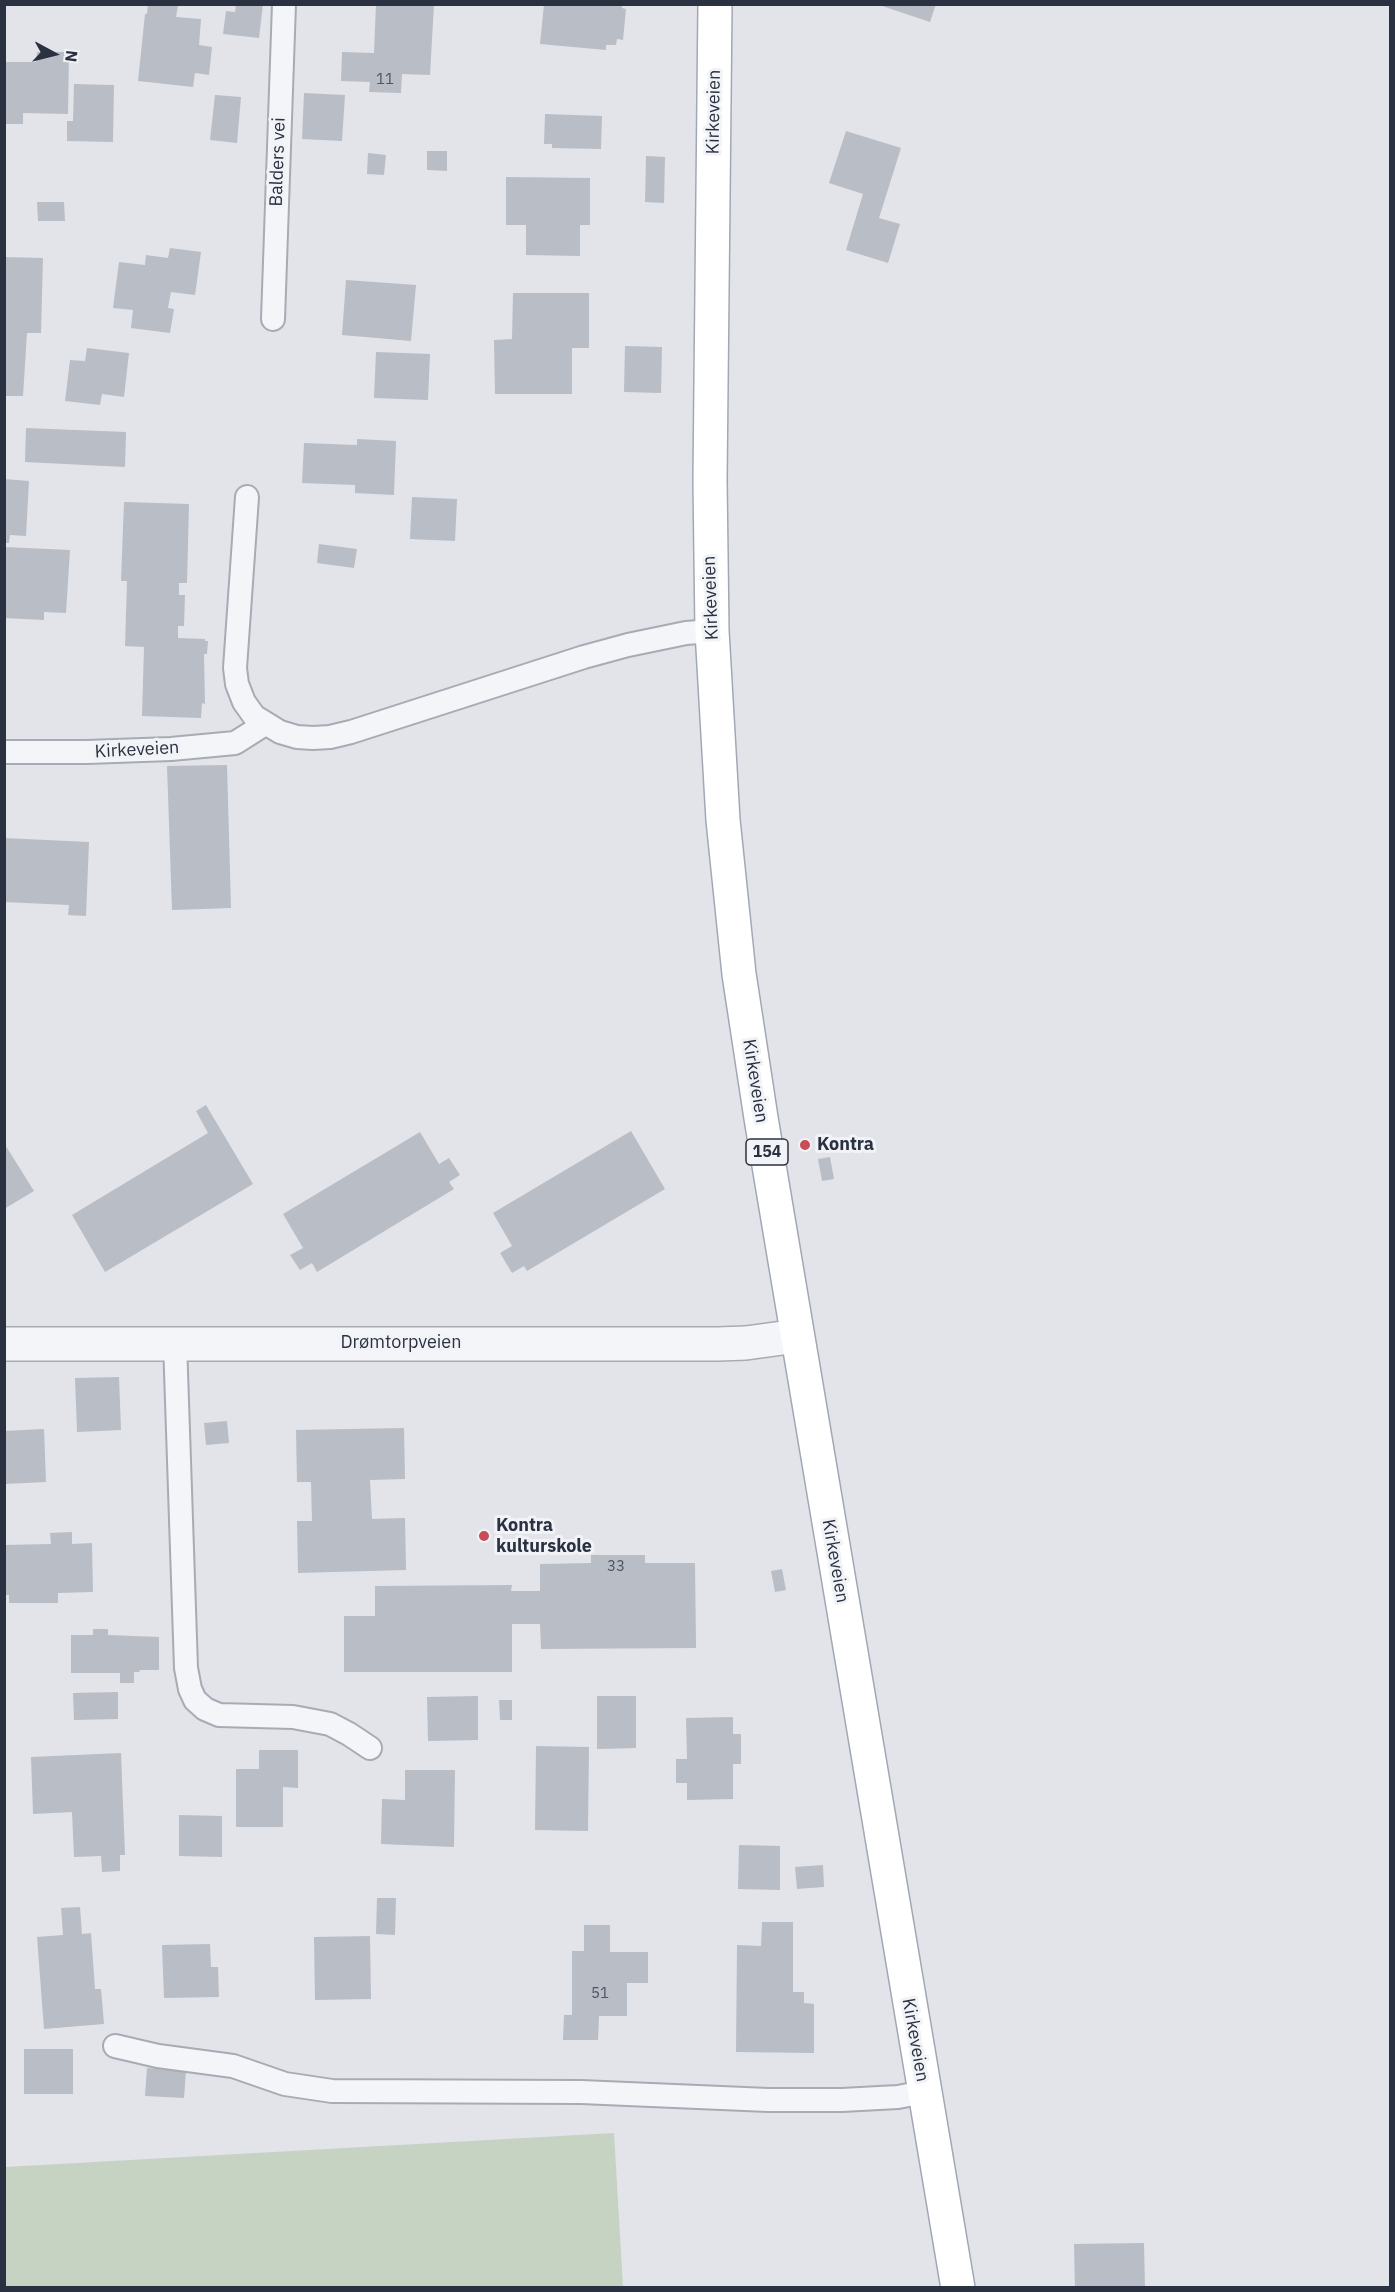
<!DOCTYPE html>
<html>
<head>
<meta charset="utf-8">
<style>
  body { margin:0 }
  #map { position:relative; width:1395px; height:2292px; overflow:hidden; background:#e2e4e9; font-family:"IBM Plex Sans",sans-serif }
  canvas { display:block }
  .frame { position:absolute; inset:0; border:6px solid #2a3141; pointer-events:none }
  .north { position:absolute; left:24px; top:24px; width:60px; height:60px; -webkit-text-stroke:4px #f1f3f7; paint-order:stroke; rotate:97deg; font-size:16px; font-weight:700; line-height:24px; text-align:center; color:#2a3141 }
  .north::after { content:''; display:block; margin:auto; width:21px; height:27px; background:#2a3141; clip-path:polygon(50% 0,100% 100%,50% 72%,0 100%) }
</style>
</head>
<body>
<div id="map">
<canvas width="1395" height="2292"></canvas>
<div class="frame"></div>
<div class="north">N</div>
</div>
<script>
const ctx = document.querySelector('canvas').getContext('2d');
ctx.lineJoin = 'round';
function paint(path, color) {
  ctx.fillStyle = color;
  ctx.fill(path, 'evenodd');
}
function toPath(rows) {
  const path = new Path2D();
  for (const r of rows) {
    path.moveTo(r[0], r[1]);
    for (let i = 2; i < r.length; i += 2) path.lineTo(r[i], r[i + 1]);
  }
  return path;
}
function trace(path, color, width, dash) {
  ctx.strokeStyle = color;
  ctx.lineWidth = width;
  ctx.lineCap = dash ? 'butt' : 'round';
  ctx.setLineDash(dash || []);
  ctx.stroke(path);
}
function label(font, color, halo, rows, align = 'center') {
  ctx.font = font + ' "IBM Plex Sans",sans-serif';
  ctx.lineWidth = 6;
  ctx.setLineDash([]);
  ctx.textBaseline = 'middle';
  ctx.strokeStyle = halo;
  ctx.fillStyle = color;
  for (const [text, x, y, turn = 0] of rows) {
    ctx.save();
    ctx.translate(x, y);
    ctx.rotate((+turn || 0) * Math.PI / 180);
    ctx.textAlign = isNaN(turn) ? turn : align;
    if (halo) ctx.strokeText(text, 0, 0);
    ctx.fillText(text, 0, 0);
    ctx.restore();
  }
}
const green = toPath([
  [614,2133,623,2287,5,2287,5,2167]
]);
const building = toPath([
  [148,4,178,6,176,17,201,19,199,45,212,47,209,75,195,73,193,87,138,81,145,14,147,14],
  [236,4,263,4,259,38,223,34,226,11,235,12],
  [376,4,434,4,430,75,402,74,401,93,369,92,370,82,341,81,342,52,374,53],
  [544,4,622,4,622,8,626,9,623,40,617,39,616,45,606,45,606,50,540,44],
  [876,4,936,4,930,22],
  [37,52,69,52,68,114,23,113,23,124,4,124,4,62,36,62],
  [74,84,114,85,113,142,67,141,67,121,73,121],
  [304,93,345,95,342,141,302,139],
  [215,95,241,97,237,143,210,140],
  [545,114,602,116,601,149,552,148,552,144,544,144],
  [846,131,901,148,879,218,900,224,888,263,846,250,863,194,829,183],
  [427,151,447,151,447,171,427,170],
  [368,153,386,155,384,175,367,174],
  [646,156,665,157,664,203,645,202],
  [506,177,590,178,590,225,580,225,580,256,526,255,526,225,506,225],
  [37,202,64,202,65,221,38,221],
  [170,248,201,252,195,295,171,292,168,308,174,309,170,333,131,328,133,310,113,308,119,262,145,265,146,255,168,258],
  [4,257,43,258,41,333,27,333,23,396,4,396],
  [346,280,416,285,411,341,342,335],
  [513,293,589,293,589,348,572,348,572,394,495,394,494,340,512,339],
  [625,346,662,347,661,393,624,392],
  [87,348,129,353,124,397,102,394,100,405,65,401,70,360,85,361],
  [376,352,430,354,428,400,374,398],
  [26,428,126,432,125,467,25,462],
  [357,439,396,441,394,495,355,493,355,485,302,483,304,443,357,445],
  [4,479,29,481,26,536,10,535,9,543,4,543],
  [412,497,457,499,455,541,410,539],
  [124,502,189,504,187,583,179,583,179,595,185,595,184,626,178,626,178,638,205,639,205,641,208,641,207,654,204,654,205,704,202,703,201,718,142,716,144,647,125,646,127,581,121,581],
  [319,544,357,549,354,568,317,563],
  [4,547,70,550,66,613,44,612,44,620,4,618],
  [227,765,231,908,172,910,167,766],
  [4,838,89,842,86,916,68,915,69,905,4,902],
  [206,1105,253,1184,105,1272,72,1215,208,1133,196,1111],
  [631,1131,665,1189,527,1271,524,1266,512,1273,500,1253,512,1246,493,1213],
  [420,1132,439,1164,449,1158,460,1175,449,1182,454,1189,317,1272,312,1263,300,1270,290,1255,303,1248,283,1214],
  [4,1143,34,1191,4,1209],
  [830,1157,834,1179,822,1181,818,1159],
  [119,1377,121,1430,77,1432,75,1378],
  [227,1421,229,1443,206,1445,204,1423],
  [404,1428,405,1479,370,1480,372,1519,405,1518,406,1570,298,1573,297,1521,312,1521,311,1482,297,1482,296,1430],
  [44,1429,46,1482,4,1484,4,1431],
  [72,1532,72,1544,92,1543,93,1592,58,1593,58,1603,9,1603,9,1595,6,1595,4,1545,51,1544,50,1533],
  [591,1555,645,1555,645,1563,695,1563,696,1648,541,1649,540,1624,512,1624,512,1672,344,1672,344,1616,375,1616,375,1586,512,1585,511,1591,540,1591,540,1564,591,1563],
  [782,1569,786,1590,775,1592,771,1571],
  [93,1629,108,1629,108,1635,159,1637,159,1670,140,1670,139,1672,134,1672,134,1683,120,1683,120,1673,71,1673,71,1635,93,1635],
  [118,1692,118,1719,74,1720,73,1693],
  [478,1696,478,1740,428,1741,427,1697],
  [597,1696,636,1696,636,1748,597,1749],
  [499,1700,512,1700,512,1720,500,1720],
  [733,1717,733,1734,741,1734,741,1764,733,1764,733,1799,687,1800,687,1783,676,1783,676,1759,687,1759,686,1718],
  [536,1746,589,1747,588,1831,535,1830],
  [259,1750,298,1750,298,1788,283,1787,283,1827,236,1827,236,1769,259,1769],
  [121,1753,125,1855,120,1855,120,1871,102,1872,101,1856,74,1857,72,1812,33,1814,31,1757],
  [405,1770,455,1770,454,1847,381,1844,382,1799,405,1800],
  [179,1815,222,1816,222,1857,179,1856],
  [739,1845,780,1846,780,1890,738,1889],
  [823,1865,824,1887,797,1889,795,1867],
  [377,1898,396,1898,395,1935,376,1934],
  [80,1907,82,1934,91,1933,95,1989,101,1989,104,2024,44,2029,37,1937,63,1935,61,1908],
  [762,1922,793,1922,793,1992,804,1992,804,2003,814,2004,814,2053,736,2052,737,1945,761,1946],
  [584,1925,610,1925,610,1952,648,1952,648,1983,627,1983,627,2016,599,2016,598,2040,563,2040,564,2015,572,2015,572,1951,584,1951],
  [370,1936,371,1999,315,2000,314,1937],
  [210,1944,211,1967,218,1967,219,1997,164,1998,162,1945],
  [24,2049,73,2049,73,2094,24,2094],
  [147,2068,186,2071,184,2098,145,2096],
  [1144,2243,1145,2288,1075,2288,1074,2244]
]);
const lane = toPath([
  [273,319,284,4],
  [247,497,235,668,237,684,244,702,254,716,280,732,297,737,313,738,330,737,351,732,584,657,628,645,686,633,712,631],
  [4,752,87,752,171,749,235,743,265,724],
  [175,1342,186,1668,190,1689,195,1700,205,1709,219,1715,293,1717,330,1724,349,1734,370,1748],
  [115,2046,158,2056,233,2066,285,2084,332,2091,581,2092,768,2100,842,2100,898,2097,924,2092]
]);
const street = toPath([
  [4,1344,718,1344,746,1343,797,1336]
]);
const primary = toPath([
  [715,4,710,480,712,631,723,820,739,974,761,1118,958,2288]
]);
const markers = [
  [805,1145,6,"#c94c59"],
  [484,1536,6,"#c94c59"]
];
const numberNames = [
  ["11",385,80],
  ["33",616,1567],
  ["51",600,1994]
];
const shields = [
  [767,1152,42]
];
const shieldNames = [
  ["154",767,1152]
];
const streetNames = [
  ["Kirkeveien",714,112,-89],
  ["Balders vei",278,162,-88],
  ["Kirkeveien",711,598,-92],
  ["Kirkeveien",137,750,-3],
  ["Kirkeveien",755,1081,81],
  ["Drømtorpveien",401,1343],
  ["Kirkeveien",835,1561,80],
  ["Kirkeveien",915,2040,80]
];
const poiNames = [
  ["Kontra",817,1145],
  ["Kontra",496,1526],
  ["kulturskole",496,1547]
];
paint(green, '#c6d3c3');
paint(building, '#b9bdc6');
trace(lane, '#a7abb3', 26);
trace(street, '#a7abb3', 36);
trace(primary, '#a1a8b5', 36);
trace(lane, '#f4f5f8', 22);
trace(street, '#f4f5f8', 33);
trace(primary, '#fff', 33);
for (const [x, y, r, color] of markers) {
  const dot = new Path2D();
  dot.arc(x, y, r, 0, 2 * Math.PI);
  ctx.fillStyle = color;
  ctx.fill(dot);
  trace(dot, '#f1f3f7', 2);
}
label('15px', '#4e5462', null, numberNames);
for (const [x, y, w] of shields) {
  const box = new Path2D();
  box.roundRect(x - w / 2, y - 13, w, 26, 4.5);
  ctx.fillStyle = '#f1f3f7';
  ctx.fill(box);
  trace(box, '#2a3141', 1.5);
}
label('bold 16px', '#2a3141', null, shieldNames);
label('18px', '#2a3141', '#f1f3f7', streetNames);
label('bold 18px', '#2a3141', '#f1f3f7', poiNames, 'left');
</script>
</body>
</html>
